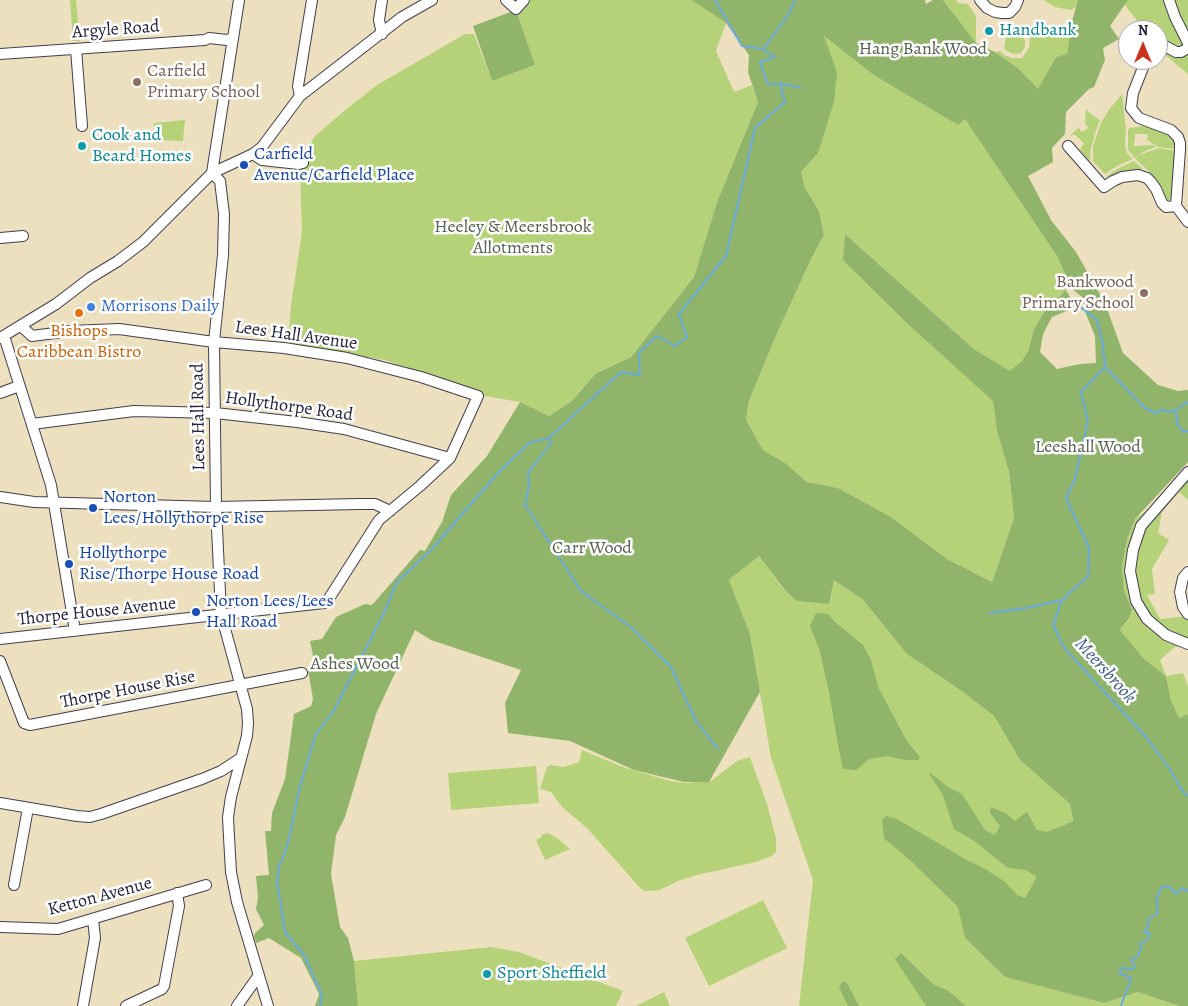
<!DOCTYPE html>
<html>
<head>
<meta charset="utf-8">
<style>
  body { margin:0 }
  #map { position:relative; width:1188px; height:1006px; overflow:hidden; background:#ede0bf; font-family:Alegreya,serif }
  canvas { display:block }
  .north { position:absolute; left:1118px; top:20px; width:50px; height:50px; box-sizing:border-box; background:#fff; border:1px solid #a7a7b1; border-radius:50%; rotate:0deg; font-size:14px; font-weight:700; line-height:20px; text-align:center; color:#22223b }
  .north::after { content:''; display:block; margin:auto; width:18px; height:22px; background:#c8321e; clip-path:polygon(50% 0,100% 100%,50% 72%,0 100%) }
</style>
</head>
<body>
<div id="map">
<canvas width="1188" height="1006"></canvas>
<div class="north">N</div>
</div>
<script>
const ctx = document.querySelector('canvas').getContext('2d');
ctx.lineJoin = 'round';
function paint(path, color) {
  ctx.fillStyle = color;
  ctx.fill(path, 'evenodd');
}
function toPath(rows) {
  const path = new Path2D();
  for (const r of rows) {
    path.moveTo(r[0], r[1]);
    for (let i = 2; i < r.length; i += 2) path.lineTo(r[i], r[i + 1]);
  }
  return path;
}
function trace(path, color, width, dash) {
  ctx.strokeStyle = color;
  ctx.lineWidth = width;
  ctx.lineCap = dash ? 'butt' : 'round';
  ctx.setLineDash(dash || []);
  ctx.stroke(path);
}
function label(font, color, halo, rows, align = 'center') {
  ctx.font = font + ' Alegreya,serif';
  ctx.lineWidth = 5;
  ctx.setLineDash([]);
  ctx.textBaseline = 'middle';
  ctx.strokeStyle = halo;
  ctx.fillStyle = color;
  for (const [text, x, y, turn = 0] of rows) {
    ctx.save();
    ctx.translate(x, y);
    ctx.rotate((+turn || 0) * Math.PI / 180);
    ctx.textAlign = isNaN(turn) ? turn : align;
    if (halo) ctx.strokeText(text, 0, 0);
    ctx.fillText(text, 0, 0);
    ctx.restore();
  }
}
const green = toPath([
  [70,0,76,0,80,41,73,41],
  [526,0,691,0,726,23,716,51,734,92,752,85,758,102,717,202,694,277,631,357,595,374,573,400,549,416,520,402,479,395,385,360,288,343,291,305,302,232,300,166,301,162,314,137,344,111,377,85,465,34,474,34,492,81,535,65,516,10],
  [943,0,956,0,958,3,968,4,976,16,976,43],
  [1043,0,1078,0,1076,7,1071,10,1055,7],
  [1128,0,1188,0,1188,74,1158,49,1158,30,1144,30,1125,5],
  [1044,27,1072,27,1067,54,1056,57,1038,90,1018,68,995,52,1000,51,1004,55,1012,58,1022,58,1029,48,1030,33,1033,30],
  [1007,31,1017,33,1025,40,1025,47,1021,53,1017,54,1011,53,1004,49],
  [823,35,875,76,958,125,965,118,1057,256,1065,274,1066,290,1044,312,1034,329,1028,351,1022,361,1010,372,975,350,845,234,911,327,993,400,997,431,1009,472,1014,518,992,582,947,559,891,517,838,488,807,482,785,463,763,450,746,420,749,401,774,340,811,259,824,235,819,211,805,188,801,172,818,153,837,72],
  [1122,94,1126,128,1125,145,1127,153,1133,159,1117,166,1105,174,1093,161,1093,146,1101,123,1108,111],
  [1086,109,1091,114,1100,120,1095,133,1090,130,1095,134,1091,148,1090,162,1080,150,1084,143,1074,134,1071,136,1070,135,1079,128,1081,132,1089,128,1085,124],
  [185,120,183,141,155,140,154,123],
  [1151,125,1166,133,1172,139,1176,144,1176,149,1158,147,1146,139,1148,138,1147,134,1135,134,1134,146,1153,145,1156,147,1143,152,1135,158,1128,150,1128,130,1129,128],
  [1159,148,1177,151,1173,201,1169,202,1165,199,1150,172,1135,159,1139,155],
  [1134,161,1143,169,1124,171,1107,178,1107,176,1117,169],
  [1188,480,1188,500,1179,492,1162,512,1158,533,1169,540,1152,569,1155,594,1147,595,1160,619,1188,616,1188,646,1175,647,1160,660,1166,676,1183,673,1188,686,1188,714,1179,719,1171,700,1166,676,1144,660,1120,630,1130,618,1132,610,1124,590,1122,568,1127,539,1135,519],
  [759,556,783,589,829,604,834,580,863,600,907,654,963,692,994,716,1020,760,1070,804,1073,820,1025,898,965,938,1005,977,1104,1003,1138,992,1179,1006,799,1006,813,880,771,758,750,634,729,580],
  [582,750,623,767,670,781,686,783,711,781,737,761,750,757,767,804,776,838,776,852,771,856,756,862,697,875,678,881,660,890,646,891,641,889,587,828,562,807,551,792,540,789,547,767,551,765,564,767,579,762],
  [536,766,539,803,451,810,448,773],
  [548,833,557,838,570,849,545,860,536,840,542,837,541,835],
  [763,900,787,948,709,986,685,938],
  [491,947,519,952,623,991,616,1006,358,1006,354,961],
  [664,992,670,1006,636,1006]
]);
const forest = toPath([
  [691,0,925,0,926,4,933,0,943,0,976,43,995,52,1018,68,1038,89,1056,57,1067,54,1072,21,1078,0,1128,0,1110,26,1119,39,1103,48,1105,60,1094,87,1089,89,1066,112,1065,134,1052,148,1053,162,1028,176,1051,220,1076,252,1105,303,1123,353,1158,385,1178,391,1188,390,1188,462,1135,519,1127,539,1122,568,1124,590,1132,610,1130,617,1120,630,1144,659,1166,676,1171,700,1179,718,1188,714,1188,1006,1179,1006,1138,992,1104,1003,1005,977,965,938,958,907,912,862,884,838,882,820,886,816,897,819,965,859,987,870,1005,882,1017,895,1025,898,1037,877,1026,870,1008,868,973,840,954,829,943,795,930,775,929,772,948,787,962,794,985,830,995,835,1000,826,990,813,991,807,1007,814,1015,821,1027,812,1037,830,1047,832,1072,822,1073,820,1070,804,1020,760,994,716,963,692,907,654,863,600,834,580,829,604,797,601,784,589,759,556,729,580,750,634,760,692,709,782,684,782,634,770,570,741,508,733,505,703,521,670,431,640,415,630,376,714,345,817,336,835,331,874,340,927,348,938,354,961,358,1006,315,1006,319,994,301,958,269,938,256,943,254,936,255,933,264,925,256,909,258,898,256,876,269,875,265,831,271,831,272,813,285,779,294,714,311,706,313,699,308,670,314,660,310,641,322,639,336,617,365,604,372,605,420,550,425,551,442,522,451,495,487,456,520,402,549,416,573,400,595,374,631,357,694,277,717,202,758,102,748,72,749,55,726,23],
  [824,36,875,76,958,125,965,119,1057,256,1065,274,1065,283,1082,297,1086,314,1095,336,1096,363,1080,364,1057,369,1040,352,1043,334,1052,317,1076,307,1066,290,1044,312,1034,329,1028,351,1022,361,1010,371,975,350,845,234,843,260,911,327,993,401,997,431,1009,472,1014,518,992,582,947,559,891,517,838,488,807,482,785,463,763,450,746,420,749,401,774,340,811,259,824,235,819,211,805,188,801,172,818,153,834,102,837,72],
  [516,10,535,65,492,81,473,26],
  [816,613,828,614,835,622,863,645,871,660,879,689,907,741,920,757,918,760,906,760,887,756,869,759,856,770,843,769,838,745,829,692,820,652,810,626],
  [901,953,934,985,947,990,966,1006,926,1006,895,959],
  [843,981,847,983,859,1006,848,1006,839,987]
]);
const stream = toPath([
  [715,0,742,46,763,49,775,57,760,62,768,84,780,84,800,87],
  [764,48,788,15,795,0],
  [1074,302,1097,320,1103,345,1105,367,1145,408,1155,413,1163,410,1169,412,1175,410,1178,425,1184,432,1188,431],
  [1105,367,1081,392,1088,421,1075,479,1066,498,1089,548,1088,576,1062,600,1053,625,1065,649,1146,737,1169,768,1183,792,1188,796],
  [1175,410,1188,402],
  [549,438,551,443,528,473,529,485,525,505,581,591,632,628,671,667,696,721,718,749],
  [990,613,1027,608,1062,600],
  [320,1006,322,995,304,955,285,932,277,881,279,867,287,847,300,786,316,734,333,712,382,617,397,582,431,550,498,473,529,443,549,438,621,372,640,375,639,353,657,336,675,346,687,337,679,314,726,256,755,128,785,102,780,84],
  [1121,1006,1131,978,1119,973,1122,968,1133,969,1135,966,1131,960,1139,955,1139,951,1142,947,1140,944,1148,939,1150,934,1144,932,1148,927,1148,919,1157,914,1158,905,1156,899,1162,887,1170,887,1175,893,1181,891,1182,888,1188,891]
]);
const minor = toPath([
  [506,0,516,9,524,0],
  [980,0,987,8,995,12,1002,13,1009,13,1015,7,1018,0],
  [1169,0,1175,17,1188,43],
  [382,34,379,20,382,0],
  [1158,45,1165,46,1176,52,1181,52,1188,48],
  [76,49,82,126],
  [0,54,205,40,209,38,227,40,233,38],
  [1146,60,1133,93,1131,108,1139,118,1171,130,1178,137,1180,143,1180,150,1176,206,1188,222],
  [300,96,298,86,312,0],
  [1068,146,1104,187,1113,181,1122,177,1138,175,1147,178,1151,182,1156,189,1162,203,1166,207,1176,206],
  [253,154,262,160,299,164,303,163],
  [212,173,220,181,224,214,223,255,214,342,216,507,221,614,247,709,248,723,247,736,231,797,228,817,229,837,231,872,237,902,268,1006],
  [212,173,253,154,262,147,300,96,402,17,432,0],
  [0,238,23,236],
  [4,336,51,485,75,631],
  [0,338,56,304,90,278,118,261,143,242,212,173,239,0],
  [0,393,19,386],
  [32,424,134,411,215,413,297,422,344,429,450,458],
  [1188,472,1141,526,1133,550,1130,571,1136,601,1147,619,1166,635,1188,644],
  [0,497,34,502,216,507,359,504,375,504,390,511],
  [1188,572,1183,578,1180,592,1183,607,1188,614],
  [0,639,324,603,328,600,379,520,420,486,450,458,478,396,421,377,347,358,284,348,214,342,119,329,70,331,32,336,21,326],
  [0,661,24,723,30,725,302,673],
  [0,803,77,816,90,817,101,814,202,779,221,771,241,758],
  [14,885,28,808],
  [0,927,58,929,206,885],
  [83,1006,95,938,93,919],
  [126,1006,162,989,164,986,179,906,177,893],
  [237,1006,259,975]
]);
const markers = [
  [989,31,5,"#0f9aa8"],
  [137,82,5,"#8d6e63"],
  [82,146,5,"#0f9aa8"],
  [244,165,5,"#1a4fb4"],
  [1144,293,5,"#8d6e63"],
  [91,307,5,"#3f7fe0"],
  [79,313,5,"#e8710a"],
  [93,508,5,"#1a4fb4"],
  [69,564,5,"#1a4fb4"],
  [196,612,5,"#1a4fb4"],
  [487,974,5,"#0f9aa8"]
];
const streetNames = [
  ["Argyle Road",116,30,-4],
  ["Lees Hall Avenue",296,336,8],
  ["Hollythorpe Road",289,407,8],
  ["Lees Hall Road",199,417,-91],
  ["Thorpe House Avenue",97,612,-6],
  ["Thorpe House Rise",128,690,-11],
  ["Ketton Avenue",100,897,-15]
];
const cultureNames = [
  ["Handbank",999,31],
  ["Cook and",92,136],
  ["Beard Homes",92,157],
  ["Sport Sheffield",497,974]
];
const parkNames = [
  ["Hang Bank Wood",923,50],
  ["Heeley & Meersbrook",513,228],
  ["Allotments",513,249],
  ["Leeshall Wood",1088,448],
  ["Carr Wood",592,549],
  ["Ashes Wood",355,665]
];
const educationNames = [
  ["Carfield",147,72],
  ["Primary School",147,93],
  ["Bankwood",1134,283,"right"],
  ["Primary School",1134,304,"right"]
];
const transitNames = [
  ["Carfield",254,155],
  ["Avenue/Carfield Place",254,176],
  ["Norton",103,498],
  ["Lees/Hollythorpe Rise",103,519],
  ["Hollythorpe",79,554],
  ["Rise/Thorpe House Road",79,575],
  ["Norton Lees/Lees",206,602],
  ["Hall Road",206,623]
];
const shopNames = [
  ["Morrisons Daily",101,307]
];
const foodNames = [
  ["Bishops",79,332],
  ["Caribbean Bistro",79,353]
];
const waterNames = [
  ["Meersbrook",1105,671,48]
];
paint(green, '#b5d279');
paint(forest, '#90b469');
trace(stream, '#6baade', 2);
trace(minor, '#403e4f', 12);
trace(minor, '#fff', 10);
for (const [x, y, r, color] of markers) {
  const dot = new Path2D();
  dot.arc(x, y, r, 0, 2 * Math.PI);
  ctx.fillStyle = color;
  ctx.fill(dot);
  trace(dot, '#fff', 2);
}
label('18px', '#22223b', '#fff', streetNames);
label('18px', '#0d838f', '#fff', cultureNames, 'left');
label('18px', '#556051', '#fff', parkNames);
label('18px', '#785e54', '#fff', educationNames, 'left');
label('18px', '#164399', '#fff', transitNames, 'left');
label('18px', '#366cbe', '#fff', shopNames, 'left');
label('18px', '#c56008', '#fff', foodNames);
label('italic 19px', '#435f84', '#fff', waterNames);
</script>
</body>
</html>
